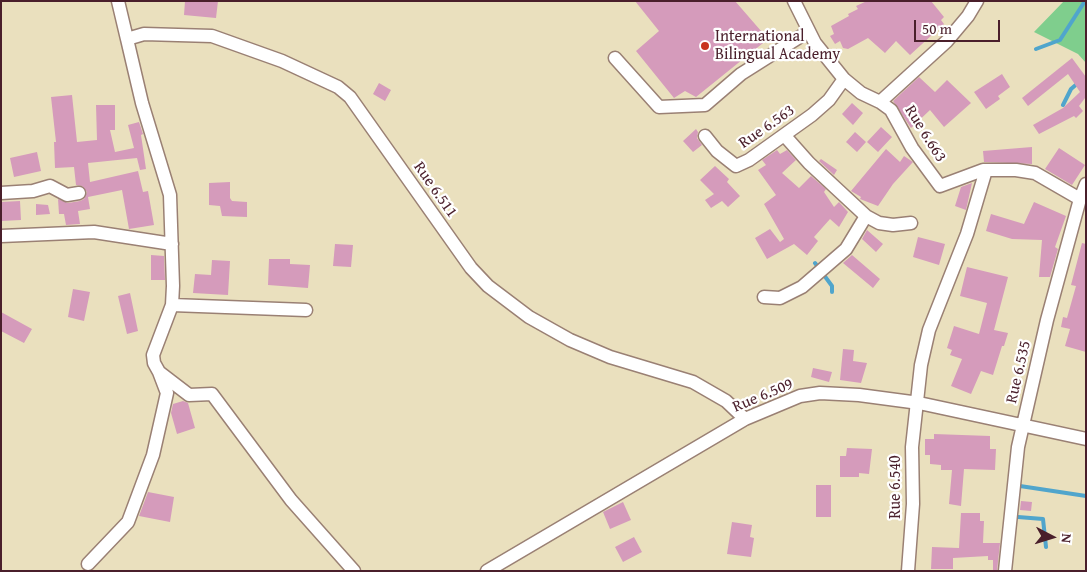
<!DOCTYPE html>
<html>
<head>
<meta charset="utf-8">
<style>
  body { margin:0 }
  #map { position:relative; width:1087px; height:572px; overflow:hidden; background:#eae0be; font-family:"Gentium Book Plus",serif }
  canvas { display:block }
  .frame { position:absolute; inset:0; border:2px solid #4a1f2b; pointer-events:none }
  .north { position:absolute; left:1027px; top:512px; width:50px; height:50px; -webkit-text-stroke:4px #fff; paint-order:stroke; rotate:95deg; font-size:14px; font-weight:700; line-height:20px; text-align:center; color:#4a1f2b }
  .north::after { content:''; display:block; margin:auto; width:18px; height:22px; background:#4a1f2b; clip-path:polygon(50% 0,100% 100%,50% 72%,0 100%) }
  .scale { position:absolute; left:914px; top:20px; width:86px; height:22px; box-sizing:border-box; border:2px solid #4a1f2b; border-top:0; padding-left:6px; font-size:15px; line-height:18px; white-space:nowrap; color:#4a1f2b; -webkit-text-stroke:4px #fff; paint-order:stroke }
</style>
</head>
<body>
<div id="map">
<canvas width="1087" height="572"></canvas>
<div class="frame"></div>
<div class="north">N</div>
<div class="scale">50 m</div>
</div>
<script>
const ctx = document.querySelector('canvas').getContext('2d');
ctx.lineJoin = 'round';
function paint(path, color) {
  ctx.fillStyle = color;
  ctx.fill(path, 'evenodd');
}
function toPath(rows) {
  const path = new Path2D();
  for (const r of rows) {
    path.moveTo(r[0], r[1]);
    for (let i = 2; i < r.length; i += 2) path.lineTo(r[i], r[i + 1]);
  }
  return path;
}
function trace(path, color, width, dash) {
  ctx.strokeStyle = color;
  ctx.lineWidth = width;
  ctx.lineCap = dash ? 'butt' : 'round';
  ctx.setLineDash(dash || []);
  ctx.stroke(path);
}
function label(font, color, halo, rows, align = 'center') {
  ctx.font = font + ' "Gentium Book Plus",serif';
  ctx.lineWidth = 4.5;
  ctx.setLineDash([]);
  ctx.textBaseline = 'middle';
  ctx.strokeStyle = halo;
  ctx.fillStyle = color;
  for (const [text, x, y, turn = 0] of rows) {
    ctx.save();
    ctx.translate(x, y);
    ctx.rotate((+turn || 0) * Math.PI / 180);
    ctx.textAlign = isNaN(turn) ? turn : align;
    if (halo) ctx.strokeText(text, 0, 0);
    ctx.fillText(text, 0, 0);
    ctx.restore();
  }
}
const green = toPath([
  [1064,1,1086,1,1086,63,1078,54,1034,32]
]);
const stream = toPath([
  [1036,49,1060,40,1085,1],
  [1063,105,1071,89,1078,83],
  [815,263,832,286,832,292],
  [1020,486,1086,496],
  [1018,517,1043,519,1046,547]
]);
const building = toPath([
  [185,1,218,1,216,18,184,15],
  [635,1,735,1,768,39,696,97,685,91,674,98,636,51,659,31],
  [867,1,931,1,944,17,941,20,944,24,910,55,896,41,885,53,868,38,848,49,843,48,840,41,835,44,830,36,834,34,831,26,849,16,848,14,858,9,856,6],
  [1072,58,1086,77,1086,100,1085,98,1079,106,1083,111,1076,118,1074,116,1039,134,1033,125,1063,108,1080,92,1068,74,1028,106,1022,98],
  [1002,74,1010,87,998,96,1000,99,986,109,974,92],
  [919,77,935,92,947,80,971,103,944,127,930,110,911,128,893,101],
  [379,83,391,90,385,101,373,94],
  [72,95,77,142,97,140,96,105,115,105,115,130,110,130,115,152,134,148,128,125,139,122,143,134,141,135,146,169,140,170,137,158,88,163,90,182,138,171,143,192,148,191,154,225,129,229,122,190,88,197,90,209,78,211,80,224,66,225,64,214,59,214,58,199,68,203,80,201,84,199,87,192,82,186,76,185,74,167,55,168,54,142,56,142,51,97],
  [852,103,863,113,853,125,842,114],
  [881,127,892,137,878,152,867,142],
  [696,129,698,132,697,138,702,145,693,152,683,141],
  [855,132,866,142,857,152,846,142],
  [1032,147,1032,164,984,162,983,151],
  [1059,148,1085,165,1072,185,1045,169],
  [886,149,900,162,904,156,913,162,893,184,878,206,860,199,861,197,851,191],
  [777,150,780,154,787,150,796,160,782,173,799,188,811,176,826,189,824,192,834,207,839,202,848,212,839,227,830,219,814,237,818,241,807,255,794,244,767,259,755,238,770,229,780,242,784,239,764,204,776,195,758,170,766,165,762,160],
  [37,152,41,171,14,177,10,158],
  [821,159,837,170,834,175,819,161],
  [715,166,729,179,727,182,740,196,728,207,722,201,711,208,705,200,714,194,700,180],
  [230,182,230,198,232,201,247,202,247,217,222,216,220,206,209,205,209,183],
  [972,183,966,210,955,206,961,187],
  [20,201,21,220,1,221,1,202],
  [1034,202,1066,216,1055,247,1058,249,1050,277,1039,277,1042,240,1012,239,986,231,991,214,1024,224],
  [36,204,48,205,50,214,36,215],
  [867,230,883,244,876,252,862,239],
  [918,237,945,244,939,265,913,257],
  [1082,243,1086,244,1086,352,1065,346,1070,329,1061,327,1063,317,1067,318,1076,286,1071,285],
  [335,244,353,245,351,267,333,266],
  [151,255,164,256,165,280,151,280],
  [852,255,880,279,873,288,843,263],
  [269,259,290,259,290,264,310,265,308,288,268,285],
  [212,260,230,261,228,295,193,293,195,274,211,275],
  [967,267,1008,277,994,330,1008,333,1004,346,1002,346,993,375,981,371,971,394,951,386,962,359,950,355,952,350,947,348,954,326,979,334,987,303,960,296],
  [73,289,90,292,84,321,68,317],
  [130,293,138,331,127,334,118,296],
  [1,312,32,329,24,343,1,331],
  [843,349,854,350,853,361,867,363,861,383,840,380],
  [813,368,832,372,829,382,811,377],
  [183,401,188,403,195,428,177,434,171,413,173,404],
  [934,434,990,436,990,449,996,449,995,470,964,469,961,506,949,504,952,470,941,470,941,465,930,464,930,455,925,455,925,439,934,439],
  [847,448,872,449,869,474,859,473,859,477,840,477,840,456,846,456],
  [816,485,831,485,831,517,816,517],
  [148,492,174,497,170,522,139,516],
  [1021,501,1032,502,1031,511,1020,510],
  [623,502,631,520,610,529,603,512],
  [961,513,980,513,980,521,984,521,983,543,1000,543,997,571,993,571,993,560,988,560,988,556,953,558,953,569,931,569,932,547,959,548],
  [732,522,752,525,750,537,754,538,751,557,727,554],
  [634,537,642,552,623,562,615,547]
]);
const street = toPath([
  [118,1,127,39,144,34,212,36,282,61,338,87,350,97,471,268,488,286,529,317,570,340,610,357,693,382,726,401,745,419],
  [794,1,815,43,844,79,861,93,880,102,947,41,968,16,977,1],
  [127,39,142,103,170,195,173,286,172,305,153,355,154,363,159,372,189,395,212,394,291,500,354,571],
  [615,58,659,107,705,105,741,74,809,31],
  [880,102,891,110,912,148,940,186,983,170,1016,170,1035,173,1080,199],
  [705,136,717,151,736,166,749,160,812,115,829,100,844,79],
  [785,136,809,163,866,216,879,223,893,225,911,223],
  [1,193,33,191,50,186,67,195,79,193],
  [1,236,94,232,172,244],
  [764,297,780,298,802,287,846,249,866,216],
  [172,305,306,310],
  [88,564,128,522,153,455,167,393,159,372],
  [487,571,745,419,800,396,820,393,859,395,919,403,1086,439],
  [908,571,913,504,912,447,921,365,929,330,967,234,986,170],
  [1005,571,1018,447,1047,320,1080,199,1086,184]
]);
const markers = [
  [705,46,5,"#c8321e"]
];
const poiNames = [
  ["International",715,37],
  ["Bilingual Academy",715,55]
];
const streetNames = [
  ["Rue 6.563",767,127,-35],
  ["Rue 6.663",925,134,58],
  ["Rue 6.511",435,190,55],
  ["Rue 6.535",1019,372,-77],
  ["Rue 6.509",763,396,-23],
  ["Rue 6.540",896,487,-90]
];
paint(green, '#7fce8d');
trace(stream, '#50a5cc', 4);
paint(building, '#d59bbb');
trace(street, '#9a8074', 15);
trace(street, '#fff', 12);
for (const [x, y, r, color] of markers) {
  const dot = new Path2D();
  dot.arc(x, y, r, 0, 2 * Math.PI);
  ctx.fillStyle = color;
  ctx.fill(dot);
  trace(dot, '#fff', 2);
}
label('16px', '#4a1f2b', '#fff', poiNames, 'left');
label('16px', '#4a1f2b', '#fff', streetNames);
</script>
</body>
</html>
